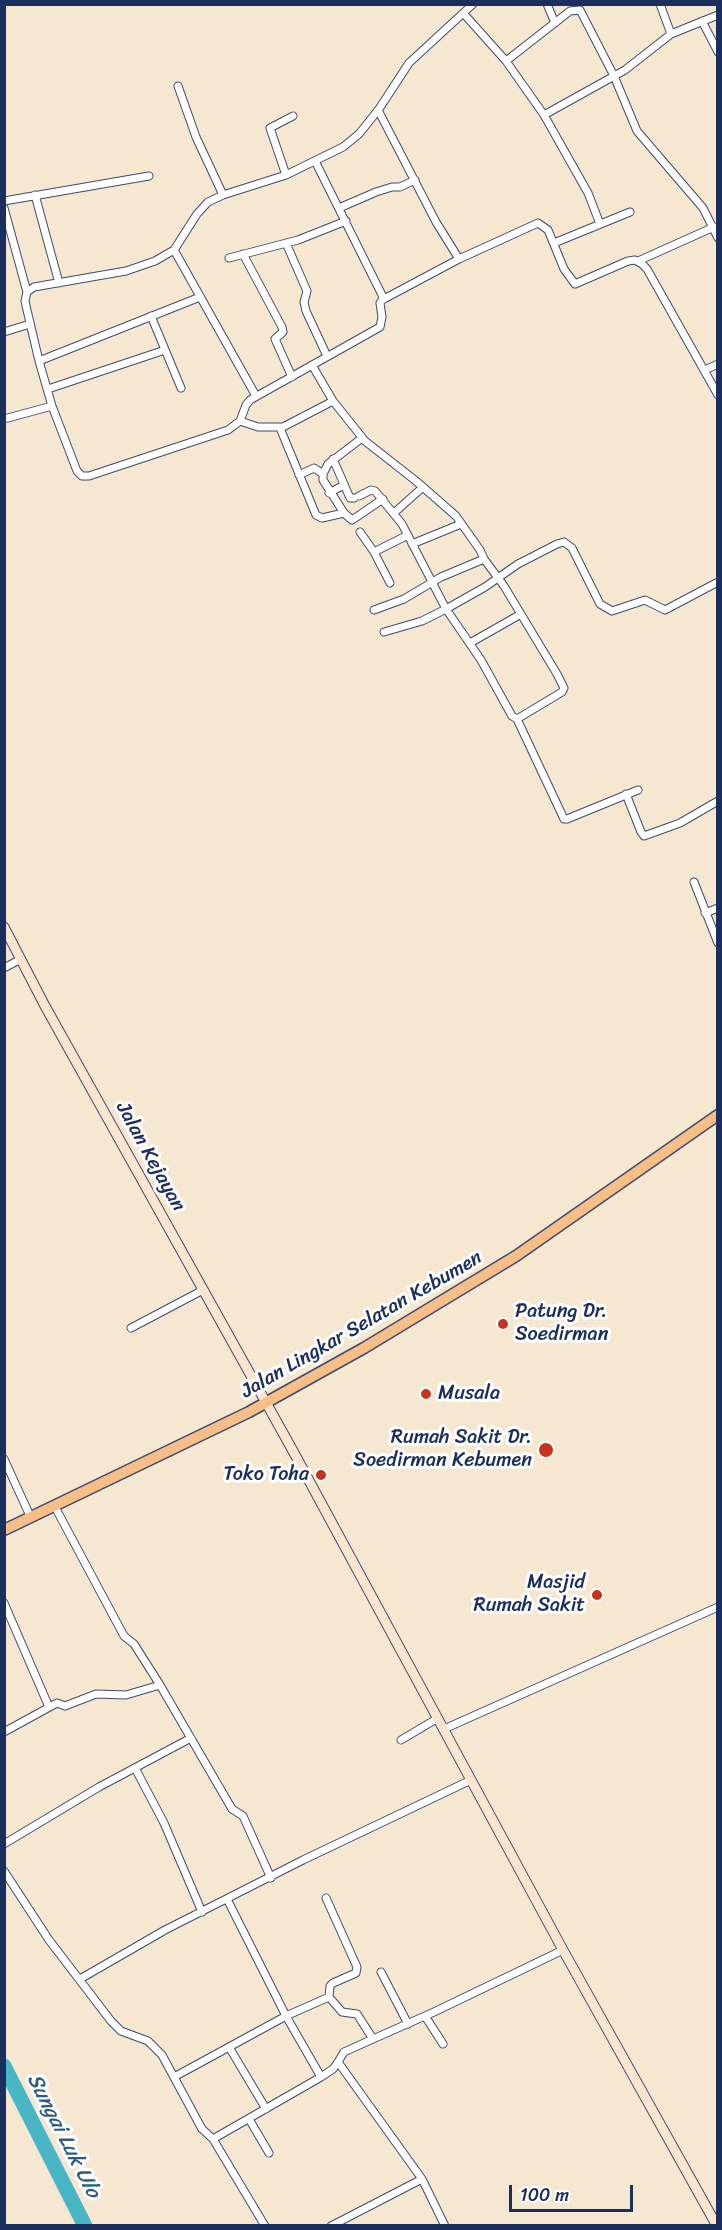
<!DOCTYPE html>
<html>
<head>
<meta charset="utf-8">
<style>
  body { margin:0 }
  #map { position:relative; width:722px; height:2230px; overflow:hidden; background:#f6e7d1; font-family:Sriracha,sans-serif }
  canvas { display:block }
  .frame { position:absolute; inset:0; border:6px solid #1b2f5e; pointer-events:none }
  .scale { position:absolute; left:509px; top:2185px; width:124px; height:27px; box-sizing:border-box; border:3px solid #1b2f5e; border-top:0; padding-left:8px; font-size:18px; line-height:21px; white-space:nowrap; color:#1b2f5e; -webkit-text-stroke:4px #fff; paint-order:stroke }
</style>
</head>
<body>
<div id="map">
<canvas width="722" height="2230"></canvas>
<div class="frame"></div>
<div class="scale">100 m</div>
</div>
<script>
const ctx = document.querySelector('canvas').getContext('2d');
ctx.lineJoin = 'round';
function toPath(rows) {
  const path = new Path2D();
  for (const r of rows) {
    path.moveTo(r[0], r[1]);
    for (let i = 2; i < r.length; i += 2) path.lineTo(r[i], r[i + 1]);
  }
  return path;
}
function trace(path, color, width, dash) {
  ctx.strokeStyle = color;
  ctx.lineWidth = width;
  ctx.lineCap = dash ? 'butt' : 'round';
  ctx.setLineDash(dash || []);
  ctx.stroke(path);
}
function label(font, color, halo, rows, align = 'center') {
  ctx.font = font + ' Sriracha,sans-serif';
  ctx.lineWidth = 6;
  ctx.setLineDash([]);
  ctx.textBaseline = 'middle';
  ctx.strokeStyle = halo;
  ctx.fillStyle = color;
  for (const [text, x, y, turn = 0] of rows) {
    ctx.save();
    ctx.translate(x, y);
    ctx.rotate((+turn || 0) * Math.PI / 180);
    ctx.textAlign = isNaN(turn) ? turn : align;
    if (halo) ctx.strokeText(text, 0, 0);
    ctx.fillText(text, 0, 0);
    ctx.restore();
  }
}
const river = toPath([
  [4,2066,85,2226]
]);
const minor = toPath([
  [547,4,555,23],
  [660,4,671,34],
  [464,14,506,61,544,115,625,70,671,34,718,15],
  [702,21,718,52],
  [506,61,570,11,580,10,614,76,637,131,703,208,718,238],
  [178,86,196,137,223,195],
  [378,110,436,222,459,259],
  [544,115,588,193,600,224],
  [315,161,384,299],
  [286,175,270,128,293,116],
  [35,195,59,283],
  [4,201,149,176],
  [4,208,27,292],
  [339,208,376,192,392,187,400,187,415,180],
  [286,243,307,291,304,302,306,311,327,356],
  [554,243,630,212],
  [174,250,256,396],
  [243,254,282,327,283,332,275,339,292,377],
  [229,258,298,240,346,221],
  [638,261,714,227],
  [151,316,181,388],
  [4,332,30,324],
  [39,361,200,297],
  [312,365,333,401,365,441,416,481,456,516,480,550,484,559,504,586,557,674,564,688,562,692,517,719],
  [705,370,718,364],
  [48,389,165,350],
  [52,406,39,361,27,310,25,301,27,292,34,287,126,271,155,261,174,250,197,214,208,202,223,195,286,175,343,147,359,134,379,109,409,63,473,4],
  [4,419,52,406,77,471,82,476,89,476,228,430,240,421,246,405,250,400,380,327,382,317,380,303,382,300,459,259,538,223,548,230,564,269,575,284,628,261,635,260,642,264,647,269,718,395],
  [240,421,258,427,283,427,333,401],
  [280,428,316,515,322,518,344,513],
  [362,438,328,464,323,474,323,480,344,513,352,520,383,499],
  [333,459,350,498,354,498],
  [299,475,314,468,323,474],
  [329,493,344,485],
  [359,496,371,490,375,491,402,524,446,609,481,660,512,716,517,719,564,819,567,819,638,790],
  [394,513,423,487],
  [360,532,374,552,390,583],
  [412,544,461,524],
  [374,552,408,535],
  [374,610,404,599,441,577,484,559],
  [384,632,422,621,446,609,485,587,518,564,557,544,564,542,572,548,600,604,612,611,645,600,665,610,718,582],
  [470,643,521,614],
  [626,794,641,832,644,836,680,823,718,801],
  [694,882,718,943],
  [705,913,718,908],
  [4,968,21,959],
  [131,1328,203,1290],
  [4,1459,31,1518],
  [55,1507,124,1636,134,1644,160,1685,232,1809,243,1816,271,1878],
  [4,1603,49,1707],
  [444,1729,718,1607],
  [4,1732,57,1703,65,1706,96,1694,126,1695,160,1685],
  [401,1740,438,1718],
  [135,1768,164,1823,202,1912],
  [4,1844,99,1787,191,1738],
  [4,1871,49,1940,111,2021,121,2031,148,2041,162,2055,202,2129,213,2139,265,2226],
  [227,1899,286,2016,321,2077],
  [381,1972,408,2024],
  [80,1979,165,1930,303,1860,471,1780],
  [329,1997,342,2012,357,2014,373,2039,344,2052,338,2062],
  [425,2016,443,2044],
  [373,2039,434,2012,563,1950],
  [229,2047,266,2109],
  [174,2077,286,2016,329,1997,330,1986,333,1983,356,1973,357,1967,326,1898],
  [249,2119,269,2153],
  [213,2139,321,2077,333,2069,338,2062,422,2179,445,2226],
  [331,2226,422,2179]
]);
const secondary = toPath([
  [4,927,45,1006,293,1451,563,1950,717,2226]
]);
const trunk = toPath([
  [4,1530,249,1412,364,1348,516,1256,718,1115]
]);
const markers = [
  [503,1324,6,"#c8321e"],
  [426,1394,6,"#c8321e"],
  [546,1450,8,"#c8321e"],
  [321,1475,6,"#c8321e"],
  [597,1595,6,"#c8321e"]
];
const streetNames = [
  ["Jalan Kejayan",150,1157,61],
  ["Jalan Lingkar Selatan Kebumen",362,1325,-30]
];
const poiNames = [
  ["Patung Dr.",515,1312,"left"],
  ["Soedirman",515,1335,"left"],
  ["Musala",438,1394,"left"],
  ["Rumah Sakit Dr.",532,1438],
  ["Soedirman Kebumen",532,1461],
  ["Toko Toha",309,1475],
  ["Masjid",585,1583],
  ["Rumah Sakit",585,1606]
];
const waterNames = [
  ["Sungai Luk Ulo",63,2136,63]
];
trace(river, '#48b6c4', 15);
trace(minor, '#3c4b6f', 9);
trace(secondary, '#3c4b6f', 11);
trace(trunk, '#3c4b6f', 13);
trace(minor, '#fff', 7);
trace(secondary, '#fce5cf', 9);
trace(trunk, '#f7be88', 10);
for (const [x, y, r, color] of markers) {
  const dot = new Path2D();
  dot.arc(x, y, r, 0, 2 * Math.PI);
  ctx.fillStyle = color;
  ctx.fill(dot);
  trace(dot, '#fff', 2);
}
label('20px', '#1b2f5e', '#fff', streetNames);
label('20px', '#1b2f5e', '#fff', poiNames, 'right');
label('italic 21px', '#2b5e82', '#fff', waterNames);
</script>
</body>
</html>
